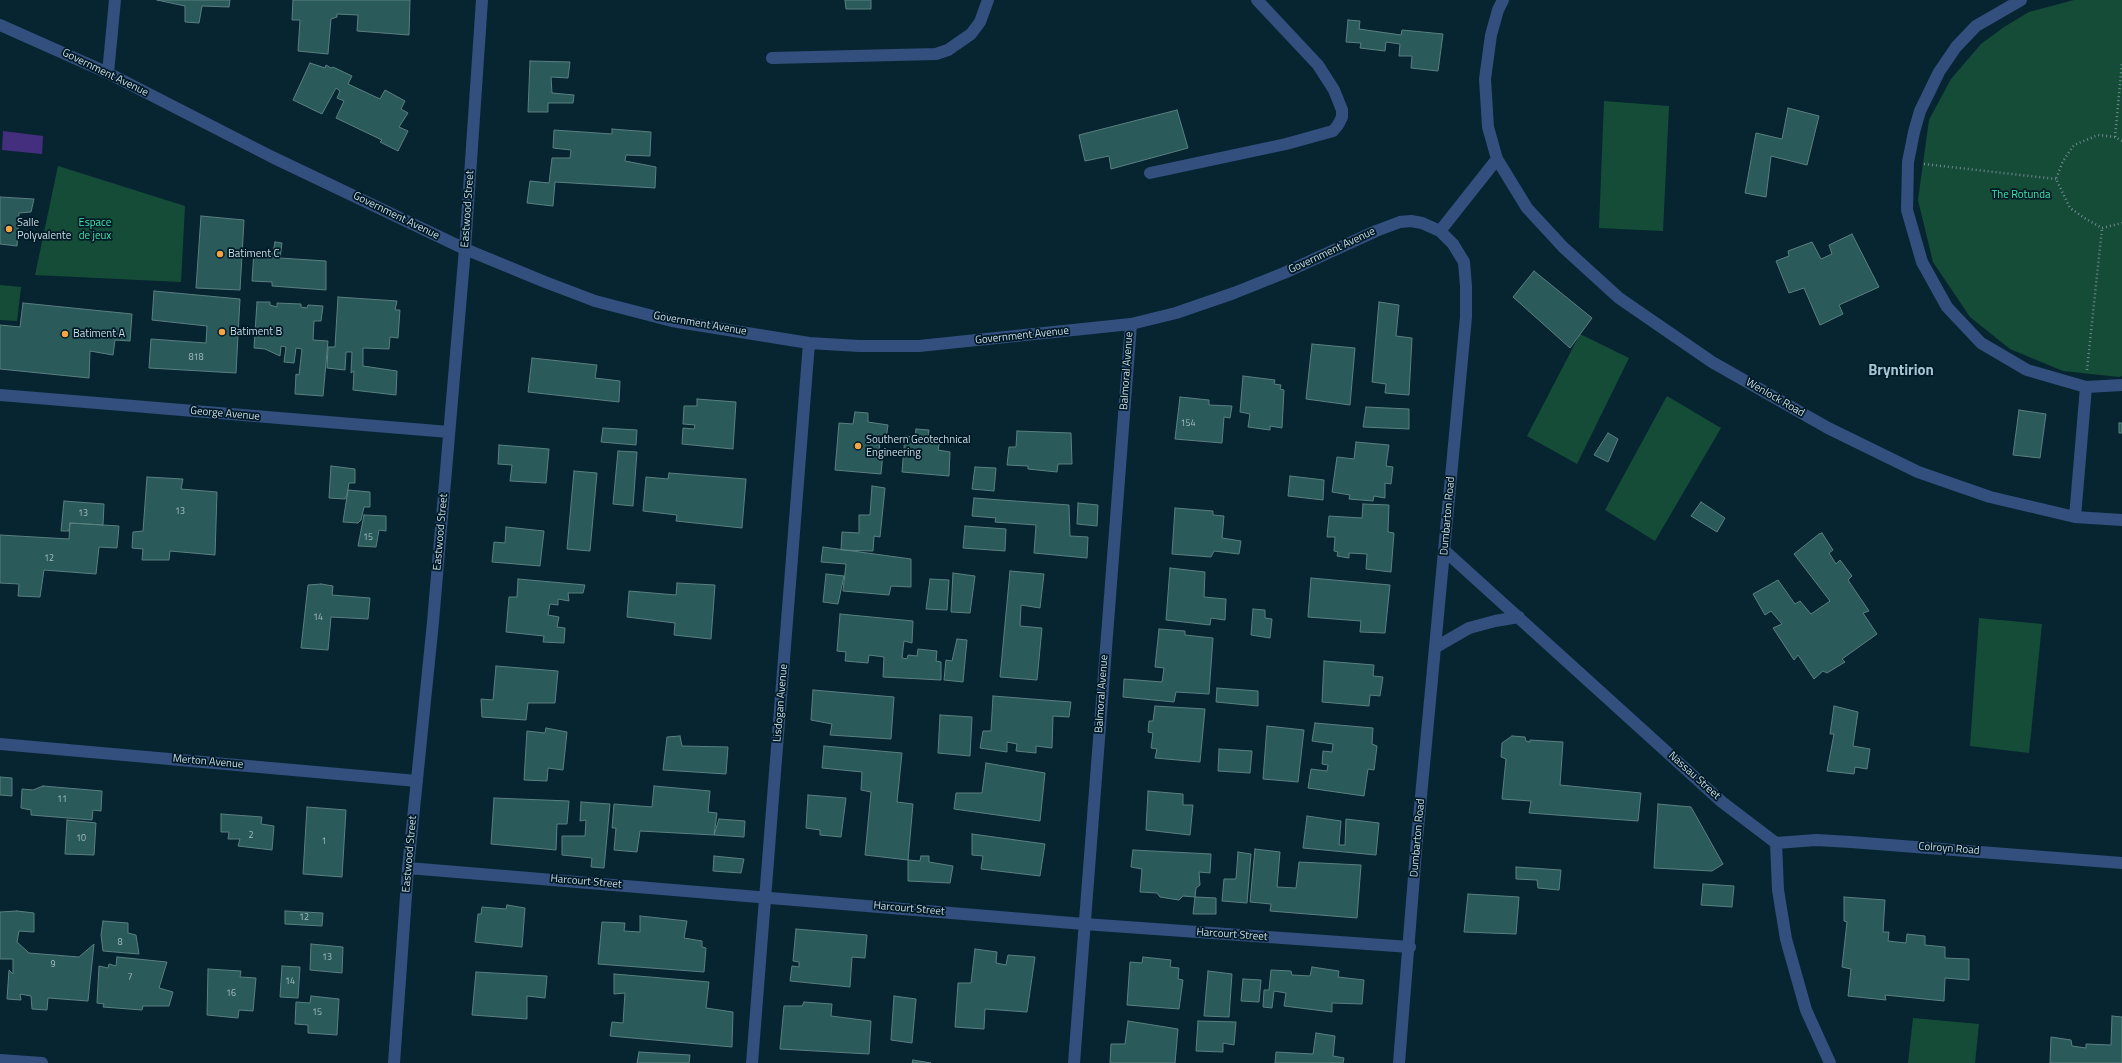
<!DOCTYPE html>
<html>
<head>
<meta charset="utf-8">
<style>
  body { margin:0 }
  canvas { display:block; background:#062531 }
</style>
</head>
<body>
<canvas width="2122" height="1063"></canvas>
<script>
const ctx = document.querySelector('canvas').getContext('2d');
ctx.lineJoin = 'round';
function paint(path, color) {
  ctx.fillStyle = color;
  ctx.fill(path, 'evenodd');
}
function toPath(rows) {
  const path = new Path2D();
  for (const r of rows) {
    path.moveTo(r[0], r[1]);
    for (let i = 2; i < r.length; i += 2) path.lineTo(r[i], r[i + 1]);
  }
  return path;
}
function trace(path, color, width, dash) {
  ctx.strokeStyle = color;
  ctx.lineWidth = width;
  ctx.lineCap = dash ? 'butt' : 'round';
  ctx.setLineDash(dash || []);
  ctx.stroke(path);
}
function label(font, color, halo, rows, align = 'center') {
  ctx.font = font + ' "Titillium Web",sans-serif';
  ctx.lineWidth = 3.5;
  ctx.setLineDash([]);
  ctx.textBaseline = 'middle';
  ctx.strokeStyle = halo;
  ctx.fillStyle = color;
  for (const [text, x, y, turn = 0] of rows) {
    ctx.save();
    ctx.translate(x, y);
    ctx.rotate((+turn || 0) * Math.PI / 180);
    ctx.textAlign = isNaN(turn) ? turn : align;
    if (halo) ctx.strokeText(text, 0, 0);
    ctx.fillText(text, 0, 0);
    ctx.restore();
  }
}
const green = toPath([
  [2074,0,2122,0,2122,376,2119,377,2063,371,2010,349,1970,317,1933,262,1918,200,1929,120,1951,79,1981,44,2004,27,2029,12],
  [1604,101,1669,106,1663,231,1599,228],
  [58,166,185,206,181,282,35,275],
  [0,285,21,287,17,321,0,320],
  [1580,334,1629,358,1577,464,1527,436],
  [1667,396,1721,428,1655,541,1605,510],
  [1979,618,2042,624,2029,753,1970,746],
  [1913,1018,1979,1024,1975,1063,1908,1063]
]);
const water = toPath([
  [3,131,43,136,42,154,2,150]
]);
const building = toPath([
  [157,0,230,0,229,7,202,6,199,23,185,22,185,6,157,0],
  [293,0,410,0,409,35,357,31,358,15,337,14,337,17,331,19,328,54,298,51,300,20,292,20,293,0],
  [845,0,871,0,871,9,846,9,845,0],
  [1348,20,1360,21,1359,29,1401,35,1402,30,1443,34,1438,71,1411,68,1412,56,1399,56,1400,44,1386,42,1385,51,1360,48,1361,43,1346,42,1348,20],
  [530,61,570,62,568,78,551,77,552,93,574,95,573,103,548,103,548,112,528,112,530,61],
  [310,63,325,68,326,65,331,68,333,67,352,76,348,84,380,99,385,90,405,101,401,109,408,113,399,127,408,131,398,151,380,142,382,140,336,118,344,101,337,98,340,91,336,88,322,114,293,100,310,63],
  [1788,108,1819,116,1807,165,1771,156,1766,197,1745,193,1756,133,1782,139,1788,108],
  [1177,110,1188,148,1111,169,1109,156,1085,161,1079,135,1177,110],
  [612,129,651,132,650,156,626,155,625,161,656,167,655,188,555,182,553,206,527,203,530,181,549,183,552,158,570,158,571,150,553,148,554,130,612,134,612,129],
  [0,197,34,199,31,212,19,213,17,246,0,244,0,197],
  [201,216,244,220,240,290,196,288,201,216],
  [1852,234,1879,287,1839,305,1843,314,1820,325,1804,288,1789,293,1776,261,1789,256,1788,251,1812,242,1821,259,1832,254,1829,245,1852,234],
  [275,242,282,243,280,258,326,261,326,290,272,286,272,282,252,281,254,251,273,253,275,242],
  [1534,271,1592,318,1570,348,1513,297,1534,271],
  [154,291,240,299,236,373,149,368,151,339,206,343,207,326,152,320,154,291],
  [338,297,397,301,395,310,400,310,398,338,390,337,389,349,363,348,363,366,397,371,396,395,353,390,354,371,351,373,352,352,346,352,345,370,327,368,328,347,335,347,338,297],
  [257,302,270,302,270,305,277,307,277,303,301,304,301,307,307,308,308,305,323,306,321,321,314,321,313,340,328,341,323,396,295,394,296,374,299,375,302,349,296,348,294,363,284,362,286,347,281,346,280,356,265,349,254,348,257,302],
  [1379,302,1399,305,1396,336,1412,338,1409,395,1385,393,1386,384,1372,382,1379,302],
  [23,303,132,314,130,341,115,340,113,355,90,351,89,378,0,369,0,325,20,327,23,303],
  [1312,344,1355,348,1350,405,1306,399,1312,344],
  [532,358,597,365,595,378,620,381,619,402,528,392,532,358],
  [1243,376,1275,380,1274,384,1281,385,1280,389,1284,390,1282,428,1270,426,1270,430,1248,427,1250,414,1240,412,1243,376],
  [1180,397,1209,400,1209,405,1232,406,1230,418,1224,417,1222,443,1175,439,1180,397],
  [697,399,736,402,733,449,682,444,683,428,694,429,695,425,683,424,684,406,697,406,697,399],
  [1366,407,1409,409,1409,429,1363,427,1366,407],
  [2019,410,2046,414,2040,458,2013,455,2019,410],
  [855,412,868,413,868,422,888,425,886,439,880,439,879,453,883,453,881,474,835,470,839,423,853,424,855,412],
  [2119,423,2122,423,2122,433,2119,433,2119,423],
  [603,428,637,430,636,445,601,442,603,428],
  [916,429,929,430,928,439,940,440,938,450,950,452,949,476,902,472,905,436,915,437,916,429],
  [1017,431,1071,433,1072,464,1058,464,1057,472,1028,469,1028,466,1007,465,1009,447,1016,447,1017,431],
  [1608,433,1618,439,1608,462,1594,455,1608,433],
  [1356,442,1389,445,1386,466,1393,467,1391,484,1385,483,1385,498,1374,496,1373,501,1349,499,1350,495,1332,492,1337,457,1354,459,1356,442],
  [499,445,549,449,546,483,510,481,512,465,498,464,499,445],
  [618,451,637,452,633,506,613,504,618,451],
  [331,466,355,469,355,483,349,483,347,495,345,499,329,498,331,466],
  [975,467,996,468,994,491,972,489,975,467],
  [574,471,597,473,590,551,567,549,574,471],
  [669,473,746,479,742,528,676,521,677,515,643,511,646,477,668,479,669,473],
  [1290,476,1324,480,1323,500,1288,496,1290,476],
  [147,477,183,479,181,489,217,492,215,555,170,551,169,560,142,560,143,549,132,548,133,532,143,531,147,477],
  [872,486,885,488,880,537,874,536,873,551,841,550,842,532,859,533,859,515,870,515,872,486],
  [348,490,370,492,370,507,364,507,361,520,358,523,343,522,348,490],
  [974,498,1069,505,1070,536,1088,537,1087,558,1034,553,1036,525,995,522,996,518,972,516,974,498],
  [64,501,104,504,103,525,70,523,69,531,61,531,64,501],
  [1701,502,1725,518,1717,532,1691,516,1701,502],
  [1078,503,1098,505,1097,526,1077,524,1078,503],
  [1363,504,1389,505,1388,532,1394,533,1391,572,1366,569,1367,554,1349,553,1349,558,1337,556,1338,552,1334,551,1335,537,1327,537,1329,516,1362,518,1363,504],
  [1175,508,1213,511,1213,515,1224,516,1222,538,1241,541,1239,554,1214,551,1211,557,1172,554,1175,508],
  [364,515,386,516,386,531,379,530,376,547,358,546,364,515],
  [70,523,119,526,117,548,99,547,96,574,44,570,40,597,18,596,19,584,0,583,0,535,69,539,70,523],
  [965,526,1006,529,1005,551,963,548,965,526],
  [506,527,544,531,540,566,492,562,494,542,505,543,506,527],
  [1822,533,1833,550,1829,553,1836,564,1840,560,1852,576,1848,580,1869,611,1863,613,1877,634,1842,659,1845,662,1827,673,1823,671,1814,679,1798,655,1794,660,1773,628,1782,624,1771,611,1765,615,1753,594,1778,580,1795,604,1800,601,1811,614,1830,601,1794,554,1819,534,1822,533],
  [823,547,911,559,911,587,891,586,889,595,843,591,846,564,821,562,823,547],
  [1170,568,1205,572,1204,597,1226,599,1225,620,1211,618,1210,625,1166,620,1170,568],
  [1010,571,1044,574,1040,608,1021,605,1020,626,1042,628,1037,680,1000,677,1010,571],
  [953,573,975,576,970,613,951,612,953,573],
  [826,574,844,576,838,604,823,602,826,574],
  [1311,578,1390,585,1385,633,1360,632,1361,621,1308,617,1311,578],
  [518,579,585,585,583,593,568,593,569,601,558,599,558,605,550,604,548,615,559,617,557,627,565,628,564,643,543,642,544,636,506,632,509,597,517,597,518,579],
  [930,579,949,580,947,610,926,609,930,579],
  [677,583,715,585,711,639,674,635,675,623,627,617,629,591,676,595,677,583],
  [321,584,333,586,332,595,370,598,368,619,331,617,328,650,301,648,308,585,321,584],
  [1253,609,1265,610,1265,618,1272,619,1270,638,1251,635,1253,609],
  [840,614,913,621,912,643,904,641,902,658,907,659,908,655,917,656,918,649,937,651,936,661,941,662,941,680,883,677,884,657,869,655,868,663,845,661,846,652,837,651,840,614],
  [1159,629,1185,631,1185,635,1213,638,1209,694,1176,692,1174,702,1123,697,1124,679,1162,682,1164,668,1155,667,1159,629],
  [957,639,967,640,963,682,944,680,946,660,952,661,957,639],
  [1324,661,1374,665,1373,676,1383,677,1380,696,1370,695,1369,706,1322,702,1324,661],
  [496,666,558,671,555,703,528,703,526,720,482,717,481,699,493,700,496,666],
  [1217,688,1258,691,1258,706,1216,702,1217,688],
  [813,690,894,697,891,739,830,735,832,724,811,720,813,690],
  [993,696,1071,702,1069,717,1053,716,1052,748,1036,746,1036,753,1016,751,1017,744,1007,742,1007,752,980,748,983,731,991,731,993,696],
  [1155,706,1205,709,1200,762,1155,758,1157,749,1151,748,1153,733,1148,732,1149,721,1153,721,1155,706],
  [1834,706,1858,712,1853,746,1870,749,1867,769,1855,767,1854,774,1827,771,1834,734,1830,734,1834,706],
  [940,715,972,717,970,756,938,753,940,715],
  [1315,723,1373,728,1372,744,1377,746,1374,770,1368,769,1364,796,1308,788,1311,769,1327,771,1328,765,1322,764,1323,751,1332,752,1333,744,1312,741,1315,723],
  [1267,726,1304,730,1298,782,1263,779,1267,726],
  [546,728,567,732,563,770,548,768,547,781,524,780,527,731,545,733,546,728],
  [680,736,682,746,728,747,726,774,663,770,667,737,680,736],
  [1512,736,1525,737,1526,741,1530,742,1530,740,1563,742,1560,785,1641,793,1638,821,1529,813,1531,801,1502,799,1506,759,1501,757,1502,743,1512,736],
  [824,746,902,753,897,802,913,804,908,860,865,855,871,792,861,790,862,772,822,768,824,746],
  [1219,749,1252,751,1250,773,1218,771,1219,749],
  [986,763,1045,773,1040,821,954,809,956,793,982,793,986,763],
  [0,777,12,778,12,796,0,795,0,777],
  [43,786,102,791,101,811,93,810,92,820,31,815,31,810,21,808,22,789,33,790,43,786],
  [654,786,710,791,708,812,717,813,714,835,640,831,637,852,614,850,616,828,612,828,614,804,652,807,654,786],
  [1148,791,1183,794,1183,805,1193,805,1190,835,1146,830,1148,791],
  [808,795,846,798,841,837,820,835,820,830,806,828,808,795],
  [494,798,569,801,567,824,557,824,556,850,491,844,494,798],
  [581,802,610,804,604,868,591,867,592,858,562,855,562,836,585,836,586,820,580,821,581,802],
  [1658,804,1691,807,1723,864,1712,871,1654,868,1658,804],
  [307,807,346,810,342,877,303,874,307,807],
  [221,814,262,817,261,824,274,826,272,850,238,846,240,839,228,839,229,832,221,832,221,814],
  [1307,816,1341,821,1339,845,1345,845,1346,819,1379,823,1376,855,1303,848,1307,816],
  [719,819,745,821,744,837,714,835,719,819],
  [67,820,96,823,94,855,65,854,67,820],
  [972,834,1045,844,1040,876,981,869,983,856,972,855,972,834],
  [1255,849,1280,852,1277,887,1296,888,1299,862,1361,865,1357,918,1270,911,1271,904,1250,902,1255,849],
  [1133,850,1211,854,1210,873,1199,872,1200,885,1196,888,1195,897,1183,896,1179,900,1160,897,1157,893,1140,892,1142,869,1131,867,1133,850],
  [1238,852,1251,854,1247,903,1222,901,1224,879,1236,879,1238,852],
  [714,856,744,859,741,873,713,871,714,856],
  [921,856,929,856,929,862,953,866,950,883,908,881,908,860,920,861,921,856],
  [1516,867,1561,870,1559,890,1538,888,1537,880,1516,879,1516,867],
  [1703,884,1734,886,1732,907,1701,905,1703,884],
  [1468,894,1519,897,1516,934,1464,932,1468,894],
  [1195,897,1216,898,1216,914,1193,914,1195,897],
  [1844,897,1885,900,1883,932,1889,932,1888,941,1906,943,1907,934,1925,936,1925,945,1945,947,1945,958,1969,959,1969,980,1945,978,1944,1001,1885,995,1886,1000,1848,996,1851,969,1842,967,1847,922,1844,921,1844,897],
  [507,905,525,908,522,947,475,942,478,914,481,914,482,907,506,909,507,905],
  [17,911,34,913,34,932,19,931,17,942,29,953,79,957,94,944,88,1001,48,998,47,1010,32,1009,31,996,20,994,21,1000,7,999,9,970,13,974,13,959,0,959,0,912,17,911],
  [285,911,323,913,322,926,285,924,285,911],
  [640,916,687,921,684,938,702,941,702,947,706,948,704,972,598,964,602,922,625,923,624,931,640,932,640,916],
  [103,921,128,923,128,933,136,935,139,954,103,951,101,935,103,921],
  [796,929,867,935,865,958,852,957,850,987,790,981,792,966,799,967,799,962,793,961,796,929],
  [311,944,343,947,342,973,310,970,311,944],
  [975,949,997,952,996,963,1006,965,1008,955,1035,957,1027,1012,985,1009,984,1029,955,1027,958,983,971,983,975,949],
  [117,957,167,962,159,988,173,992,169,1006,143,1006,142,1010,103,1007,104,1004,97,1003,99,966,108,968,109,964,116,966,117,957],
  [1143,957,1171,960,1170,967,1179,968,1178,979,1183,980,1179,1009,1127,1005,1130,962,1142,963,1143,957],
  [282,966,300,967,298,998,280,997,282,966],
  [1312,967,1339,971,1338,977,1364,980,1362,1004,1332,1003,1332,1012,1284,1006,1286,993,1274,991,1272,1008,1263,1007,1264,990,1269,990,1271,970,1291,971,1292,975,1310,976,1312,967],
  [208,969,241,971,240,977,256,978,253,1011,239,1010,238,1018,207,1015,208,969],
  [1208,971,1232,974,1229,1017,1204,1016,1208,971],
  [476,972,547,976,545,998,527,996,527,1019,472,1015,476,972],
  [614,974,709,982,706,1008,733,1012,732,1047,610,1036,612,1022,623,1023,625,993,614,994,614,974],
  [1243,979,1261,980,1259,1002,1241,1001,1243,979],
  [311,996,339,999,337,1035,308,1033,308,1025,295,1024,296,1002,310,1003,311,996],
  [894,996,916,999,912,1043,891,1040,894,996],
  [804,1002,832,1004,831,1016,871,1021,869,1054,780,1049,784,1006,802,1006,804,1002],
  [2112,1016,2122,1017,2122,1063,2050,1063,2051,1037,2071,1040,2072,1046,2086,1048,2086,1044,2111,1045,2112,1016],
  [1128,1021,1178,1029,1175,1063,1110,1063,1111,1044,1125,1044,1128,1021],
  [1198,1021,1236,1022,1234,1045,1223,1043,1223,1052,1196,1051,1198,1021],
  [1316,1033,1335,1036,1333,1056,1344,1058,1343,1063,1275,1063,1276,1052,1313,1054,1316,1033],
  [639,1052,690,1055,689,1063,637,1063,639,1052],
  [913,1060,931,1063,912,1063,913,1060]
]);
const path = toPath([
  [2115,137,2122,63],
  [2122,141,2115,137,2098,135,2074,145,2063,161,2056,179,2070,208,2086,219,2102,228,2122,223],
  [1924,164,2056,179],
  [2087,370,2102,228]
]);
const street = toPath([
  [2021,0,1976,26,1956,47,1939,72,1920,111,1914,132,1908,162,1907,210,1922,262,1947,307,1981,343,2027,370,2086,387,2122,385],
  [0,25,108,73,272,157,465,249,545,282,595,301,672,321,809,343,859,346,919,346,1131,324,1176,313,1234,293,1284,273,1376,231,1400,222,1411,221,1422,223,1440,231,1453,244,1464,262,1466,286,1466,317,1417,839,1399,1063],
  [772,58,936,54,948,50,971,34,980,22,988,0],
  [108,73,115,0],
  [1497,159,1527,208,1563,247,1619,298,1712,362,1828,428,1918,472,1990,497,2075,517,2122,520],
  [1150,173,1286,144,1333,131,1338,125,1342,117,1342,110,1334,90,1318,65,1257,0],
  [1440,231,1497,159,1488,127,1485,79,1491,35,1498,10,1503,0],
  [0,395,449,432],
  [2075,517,2086,387],
  [1445,551,1722,802,1776,843],
  [1436,647,1469,628,1495,621,1519,617],
  [0,744,417,781],
  [1776,843,1816,840,1851,842,2122,863],
  [1776,843,1778,890,1786,939,1806,1010,1830,1063],
  [408,868,1084,924,1410,947],
  [0,1060,42,1063],
  [394,1063,408,868,433,622,465,249,482,0],
  [752,1063,809,343],
  [1074,1063,1131,324]
]);
const markers = [
  [9,229,4,"#f4a444"],
  [220,254,4,"#f4a444"],
  [222,332,4,"#f4a444"],
  [65,334,4,"#f4a444"],
  [858,446,4,"#f4a444"]
];
const numberNames = [
  ["818",196,358],
  ["154",1188,424],
  ["13",180,512],
  ["13",83,514],
  ["15",368,538],
  ["12",49,559],
  ["14",318,618],
  ["11",62,800],
  ["2",251,836],
  ["10",81,839],
  ["1",324,842],
  ["12",304,918],
  ["8",120,943],
  ["13",327,958],
  ["9",53,965],
  ["7",130,978],
  ["14",290,982],
  ["16",231,994],
  ["15",317,1013]
];
const streetNames = [
  ["Government Avenue",105,73,26],
  ["Eastwood Street",468,209,-86],
  ["Government Avenue",396,216,26],
  ["Government Avenue",1332,251,-25],
  ["Government Avenue",700,324,10],
  ["Government Avenue",1022,336,-6],
  ["Balmoral Avenue",1127,371,-86],
  ["Wenlock Road",1775,398,30],
  ["George Avenue",225,414,5],
  ["Dumbarton Road",1448,516,-85],
  ["Eastwood Street",441,532,-85],
  ["Balmoral Avenue",1102,694,-86],
  ["Lisdogan Avenue",781,703,-85],
  ["Merton Avenue",208,762,5],
  ["Nassau Street",1694,776,42],
  ["Dumbarton Road",1418,838,-85],
  ["Colroyn Road",1949,849,4],
  ["Eastwood Street",410,854,-85],
  ["Harcourt Street",586,882,5],
  ["Harcourt Street",909,909,5],
  ["Harcourt Street",1232,935,4]
];
const parkNames = [
  ["The Rotunda",2021,195],
  ["Espace",95,223],
  ["de jeux",95,236]
];
const poiNames = [
  ["Salle",17,223],
  ["Polyvalente",17,236],
  ["Batiment C",228,254],
  ["Batiment B",230,332],
  ["Batiment A",73,334],
  ["Southern Geotechnical",866,440],
  ["Engineering",866,453]
];
const districtNames = [
  ["Bryntirion",1901,371]
];
paint(green, '#154c37');
paint(water, '#442e7e');
paint(building, '#2b5a5a');
trace(building, '#5a7f7f', 1);
trace(path, '#728a94', 2.5, [1, 3]);
trace(street, '#324f7e', 12);
for (const [x, y, r, color] of markers) {
  const dot = new Path2D();
  dot.arc(x, y, r, 0, 2 * Math.PI);
  ctx.fillStyle = color;
  ctx.fill(dot);
  trace(dot, '#001b27', 1.5);
}
label('9px', '#a4bcc2', null, numberNames);
label('11px', '#ccdde5', '#001b27', streetNames);
label('11px', '#42e6a9', '#001b27', parkNames);
label('11px', '#ccdde5', '#001b27', poiNames, 'left');
label('bold 15px', '#a4c5d4', '#001b27', districtNames);
</script>
</body>
</html>
